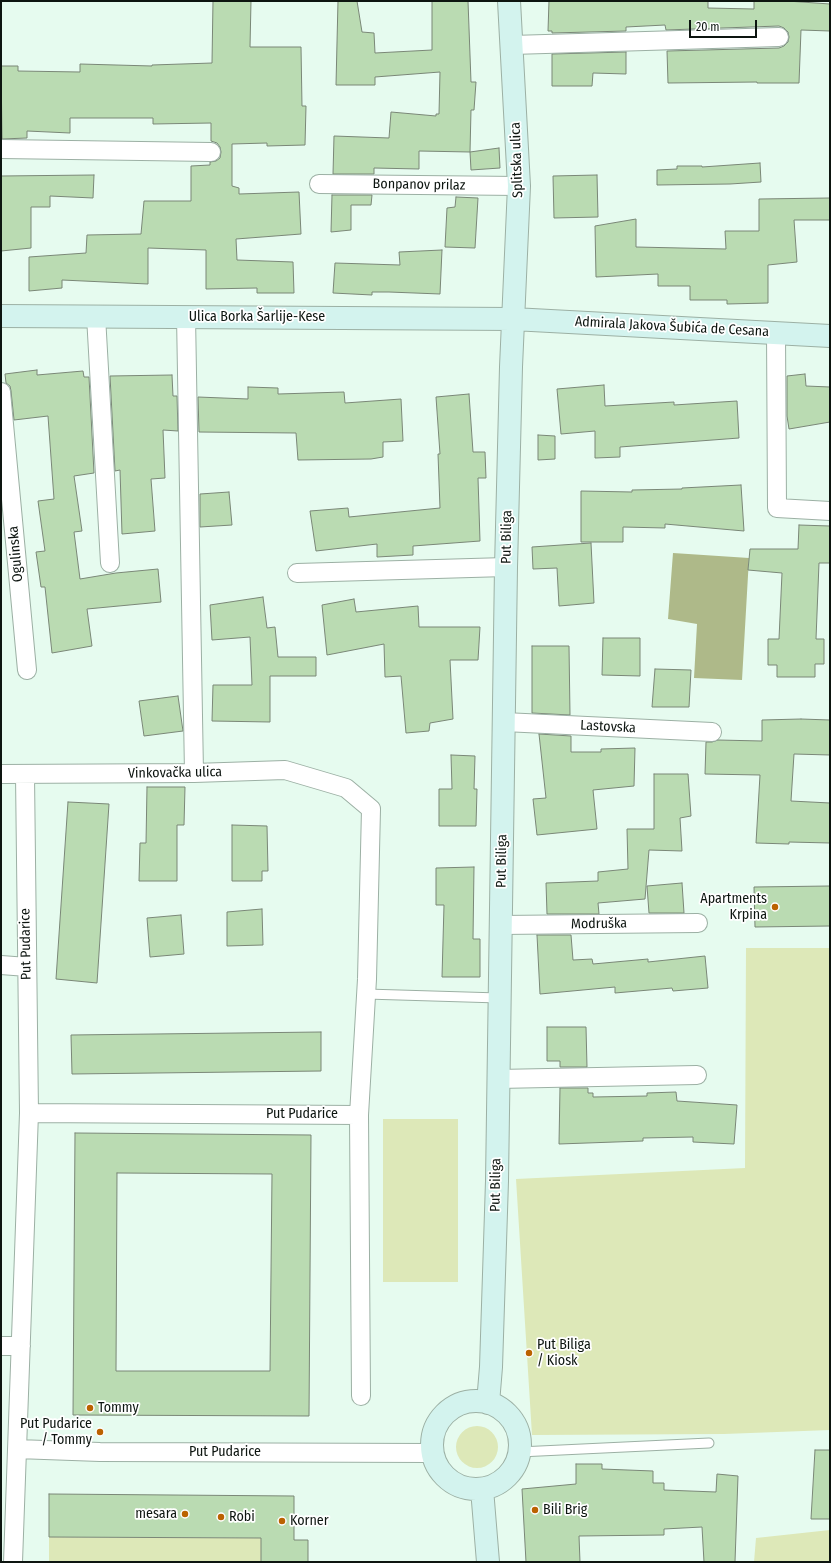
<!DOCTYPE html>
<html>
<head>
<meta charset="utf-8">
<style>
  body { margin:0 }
  #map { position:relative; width:831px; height:1563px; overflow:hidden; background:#e6fbef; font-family:"Fira Sans Condensed",sans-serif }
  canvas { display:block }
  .frame { position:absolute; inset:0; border:2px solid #0d1510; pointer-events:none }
  .scale { position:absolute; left:689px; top:20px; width:68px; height:18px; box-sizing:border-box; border:2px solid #0d1510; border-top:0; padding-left:5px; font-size:12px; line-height:14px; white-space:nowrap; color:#0d1510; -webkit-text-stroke:3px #fff; paint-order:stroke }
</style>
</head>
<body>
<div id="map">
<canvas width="831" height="1563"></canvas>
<div class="frame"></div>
<div class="scale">20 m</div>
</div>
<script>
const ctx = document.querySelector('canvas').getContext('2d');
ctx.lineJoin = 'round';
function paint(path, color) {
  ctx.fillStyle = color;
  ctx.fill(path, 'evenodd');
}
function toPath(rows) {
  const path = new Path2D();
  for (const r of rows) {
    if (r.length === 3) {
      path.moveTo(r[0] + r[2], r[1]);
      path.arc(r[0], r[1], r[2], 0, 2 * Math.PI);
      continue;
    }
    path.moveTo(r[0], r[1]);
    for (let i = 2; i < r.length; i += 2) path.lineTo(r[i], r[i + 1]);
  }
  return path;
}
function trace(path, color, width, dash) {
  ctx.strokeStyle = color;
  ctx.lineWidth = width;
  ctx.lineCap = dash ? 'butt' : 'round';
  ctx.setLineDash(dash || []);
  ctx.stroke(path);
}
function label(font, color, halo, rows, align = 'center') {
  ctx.font = font + ' "Fira Sans Condensed",sans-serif';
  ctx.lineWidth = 3.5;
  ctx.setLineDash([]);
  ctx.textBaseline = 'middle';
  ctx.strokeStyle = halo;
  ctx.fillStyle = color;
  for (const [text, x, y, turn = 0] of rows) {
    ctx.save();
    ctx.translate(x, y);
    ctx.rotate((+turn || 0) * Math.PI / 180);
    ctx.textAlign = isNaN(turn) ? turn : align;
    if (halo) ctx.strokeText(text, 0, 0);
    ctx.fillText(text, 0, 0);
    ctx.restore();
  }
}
const green = toPath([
  [746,948,830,948,830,1430,724,1434,532,1435,516,1179,745,1168],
  [383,1119,458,1119,458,1282,383,1282],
  [477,1447,21],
  [830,1530,830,1562,754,1562,756,1538],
  [49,1537,261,1538,261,1562,49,1562]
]);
const forest = toPath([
  [673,553,749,558,742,680,694,678,697,624,668,619]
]);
const building = toPath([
  [213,1,251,1,250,47,301,47,302,106,306,106,305,145,267,146,267,143,232,144,232,186,239,188,239,194,299,192,301,234,236,239,237,260,293,262,294,293,257,293,257,288,206,289,206,250,148,248,148,284,62,280,62,288,29,291,29,257,86,253,87,235,141,234,144,201,191,201,191,166,210,165,210,162,216,161,220,158,221,152,220,147,217,143,211,141,211,123,153,124,153,118,70,118,70,133,27,131,27,138,2,139,1,66,18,66,18,71,80,72,80,64,152,66,152,65,212,63,213,1],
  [338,1,357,1,362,32,374,33,375,53,432,50,432,1,468,1,471,82,476,82,474,110,471,110,470,152,419,151,419,169,374,168,374,174,333,174,334,136,389,138,391,112,436,116,436,114,439,114,440,72,375,77,375,85,336,85,338,1],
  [549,1,708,1,708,8,754,9,754,1,787,1,830,4,830,31,801,30,799,83,757,83,757,82,668,83,667,51,779,48,784,46,788,42,789,37,788,32,784,28,779,26,666,30,665,25,626,27,626,31,552,33,552,31,548,31,549,1],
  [626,52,626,74,593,73,592,86,552,86,552,54,626,52],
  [499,148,500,168,471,170,470,152,499,148],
  [760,163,761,182,730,184,657,185,657,170,677,169,677,166,702,166,702,167,760,163],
  [94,175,93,198,50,196,50,207,31,207,31,248,1,251,1,176,94,175],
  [597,175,598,217,554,218,553,176,597,175],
  [332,195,372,195,371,205,351,205,351,230,331,232,332,195],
  [456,197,478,198,475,248,445,247,447,208,455,207,456,197],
  [830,198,830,220,794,220,797,262,768,265,768,303,727,304,727,300,690,300,690,286,658,286,658,274,596,277,595,226,636,219,636,247,726,249,725,231,759,231,759,199,830,198],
  [442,250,440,294,389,292,372,292,372,295,333,293,335,263,400,265,399,252,442,250],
  [37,370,37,375,83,371,84,377,89,377,94,473,74,476,82,531,74,532,80,579,116,573,158,569,161,602,87,609,92,646,52,653,45,587,41,587,36,552,45,551,38,501,54,499,48,416,14,420,11,391,10,386,6,383,5,374,37,370],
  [805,374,806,386,830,387,830,422,789,429,787,416,787,376,805,374],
  [172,375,173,396,177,396,178,431,163,430,165,478,151,479,155,531,122,534,120,470,115,471,110,376,172,375],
  [604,385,605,406,674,402,674,405,737,401,739,438,620,447,620,457,595,458,595,431,561,434,557,389,604,385],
  [248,387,278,388,278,394,344,392,345,403,401,399,403,441,383,442,383,457,371,459,298,460,296,433,199,432,198,397,248,399,248,387],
  [469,394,473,452,485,452,486,478,478,478,480,541,413,546,413,555,377,557,377,544,316,551,310,511,348,508,349,517,440,508,438,454,440,454,436,397,469,394],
  [538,435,555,436,555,459,538,460,538,435],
  [741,485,744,531,665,524,665,528,623,527,623,542,581,542,581,491,632,492,632,490,682,489,682,488,741,485],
  [229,492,232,525,200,527,200,494,229,492],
  [799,525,830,526,830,563,819,563,816,639,824,639,824,664,815,664,815,677,777,677,777,665,768,665,768,639,779,639,782,573,748,570,750,549,798,549,799,525],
  [591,543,594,603,559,606,557,568,533,569,532,547,591,543],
  [263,597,267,628,275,627,278,657,316,657,316,676,270,676,270,722,212,721,213,685,252,685,250,637,212,640,210,605,263,597],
  [354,599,356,612,418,606,419,627,480,627,478,660,450,660,453,719,430,723,429,731,406,733,401,676,385,677,384,644,327,655,322,605,354,599],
  [603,638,640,638,640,676,602,675,603,638],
  [532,646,569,646,570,715,532,713,532,646],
  [655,669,691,670,689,707,652,707,655,669],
  [178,696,183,731,144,736,139,701,178,696],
  [801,719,830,720,830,755,794,754,791,801,830,803,830,843,789,842,789,844,756,843,760,775,705,774,706,742,712,742,718,740,762,741,762,720,801,719],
  [539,734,571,736,571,752,601,752,601,749,635,748,634,786,593,790,597,829,537,835,533,799,546,798,539,734],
  [451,755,475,756,474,789,477,789,476,826,439,826,439,789,452,789,451,755],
  [654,774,688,774,691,816,680,818,682,851,649,850,645,899,598,903,599,914,547,914,546,883,598,881,598,872,628,869,627,829,654,829,654,774],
  [147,787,185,787,184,825,177,825,177,881,139,881,140,843,146,843,147,787],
  [68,802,109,804,97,983,56,979,68,802],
  [232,825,267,826,268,871,262,871,262,881,232,881,232,825],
  [474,867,473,939,480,939,480,977,442,977,444,905,436,905,436,868,474,867],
  [682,883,684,913,649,913,647,886,682,883],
  [830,886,830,926,755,927,754,887,830,886],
  [262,909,263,945,227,946,227,912,262,909],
  [181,915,184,954,150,957,147,918,181,915],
  [537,935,571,935,573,960,592,959,593,964,648,959,648,962,705,956,708,988,673,991,672,988,615,993,615,987,540,994,537,935],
  [547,1027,586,1027,587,1067,560,1067,560,1061,547,1061,547,1027],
  [321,1032,321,1071,72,1074,71,1035,321,1032],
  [560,1088,588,1088,588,1093,593,1093,593,1097,647,1096,647,1093,676,1092,677,1101,737,1105,734,1144,693,1142,693,1137,643,1138,643,1141,559,1144,560,1088],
  [75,1133,311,1135,309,1416,73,1415,75,1133],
  [117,1173,272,1174,270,1371,116,1371,117,1173],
  [815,1450,830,1450,830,1519,811,1519,815,1450],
  [576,1464,602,1464,602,1469,653,1471,653,1483,664,1483,664,1490,716,1492,717,1474,738,1476,735,1562,704,1562,702,1527,664,1529,664,1535,579,1536,580,1562,526,1562,522,1489,576,1484,576,1464],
  [49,1494,294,1496,294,1540,308,1540,308,1562,261,1562,261,1538,49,1537,49,1494]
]);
const lane = toPath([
  [366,994,499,998],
  [519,1452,709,1443]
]);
const street = toPath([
  [512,45,779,37],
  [1,149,211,152],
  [319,184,519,186],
  [96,316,110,563],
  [186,316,194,773],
  [776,332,777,508,830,511],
  [1,392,27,670],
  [297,573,506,567],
  [504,722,712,732],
  [1,774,194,773,285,770,346,788,371,809,367,979,359,1115,361,1396],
  [500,925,698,923],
  [1,965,27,967],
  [498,1079,697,1075],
  [29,1113,359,1115],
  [1,1346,21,1346],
  [17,1449,100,1452,432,1453],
  [13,1562,29,1113,25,775]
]);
const secondary = toPath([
  [1,316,513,319,830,336],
  [476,1445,44],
  [488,1403,491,1367,497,1181,506,567,511,367,519,186,509,1],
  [482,1489,488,1562]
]);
const markers = [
  [775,907,4,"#bb6200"],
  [529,1353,4,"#bb6200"],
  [90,1408,4,"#bb6200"],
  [100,1432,4,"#bb6200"],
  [535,1510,4,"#bb6200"],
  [185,1514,4,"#bb6200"],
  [221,1517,4,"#bb6200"],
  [282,1521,4,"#bb6200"]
];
const streetNames = [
  ["Splitska ulica",517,160,-92],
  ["Bonpanov prilaz",419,185,1],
  ["Ulica Borka Šarlije-Kese",257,317],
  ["Admirala Jakova Šubića de Cesana",672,327,3],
  ["Put Biliga",507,537,-89],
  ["Ogulinska",16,554,-95],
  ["Lastovska",608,727,3],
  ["Vinkovačka ulica",175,773,-1],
  ["Put Biliga",502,861,-89],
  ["Modruška",599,924,-1],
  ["Put Pudarice",26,944,-91],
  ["Put Pudarice",302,1114],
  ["Put Biliga",496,1185,-89],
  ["Put Pudarice",225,1452]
];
const poiNames = [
  ["Apartments",767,899,"right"],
  ["Krpina",767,915,"right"],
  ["Put Biliga",537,1345],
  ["/ Kiosk",537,1361],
  ["Tommy",98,1408],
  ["Put Pudarice",92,1424,"right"],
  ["/ Tommy",92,1440,"right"],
  ["Bili Brig",543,1510],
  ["mesara",177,1514,"right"],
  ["Robi",229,1517],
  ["Korner",290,1521]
];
paint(green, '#dde8b8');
paint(forest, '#aeb989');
paint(building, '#badbb2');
trace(building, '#7a8777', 1);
trace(lane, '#9cb0a4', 11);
trace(street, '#9cb0a4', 20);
trace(secondary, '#9cb0a4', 24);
trace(lane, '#fff', 9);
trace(street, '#fff', 18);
trace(secondary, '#d3f3ee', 22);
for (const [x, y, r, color] of markers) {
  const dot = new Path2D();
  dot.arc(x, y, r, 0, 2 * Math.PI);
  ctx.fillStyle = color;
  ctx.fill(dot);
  trace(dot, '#fff', 1.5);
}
label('14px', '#0d1510', '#fff', streetNames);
label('14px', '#0d1510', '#fff', poiNames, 'left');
</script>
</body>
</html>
